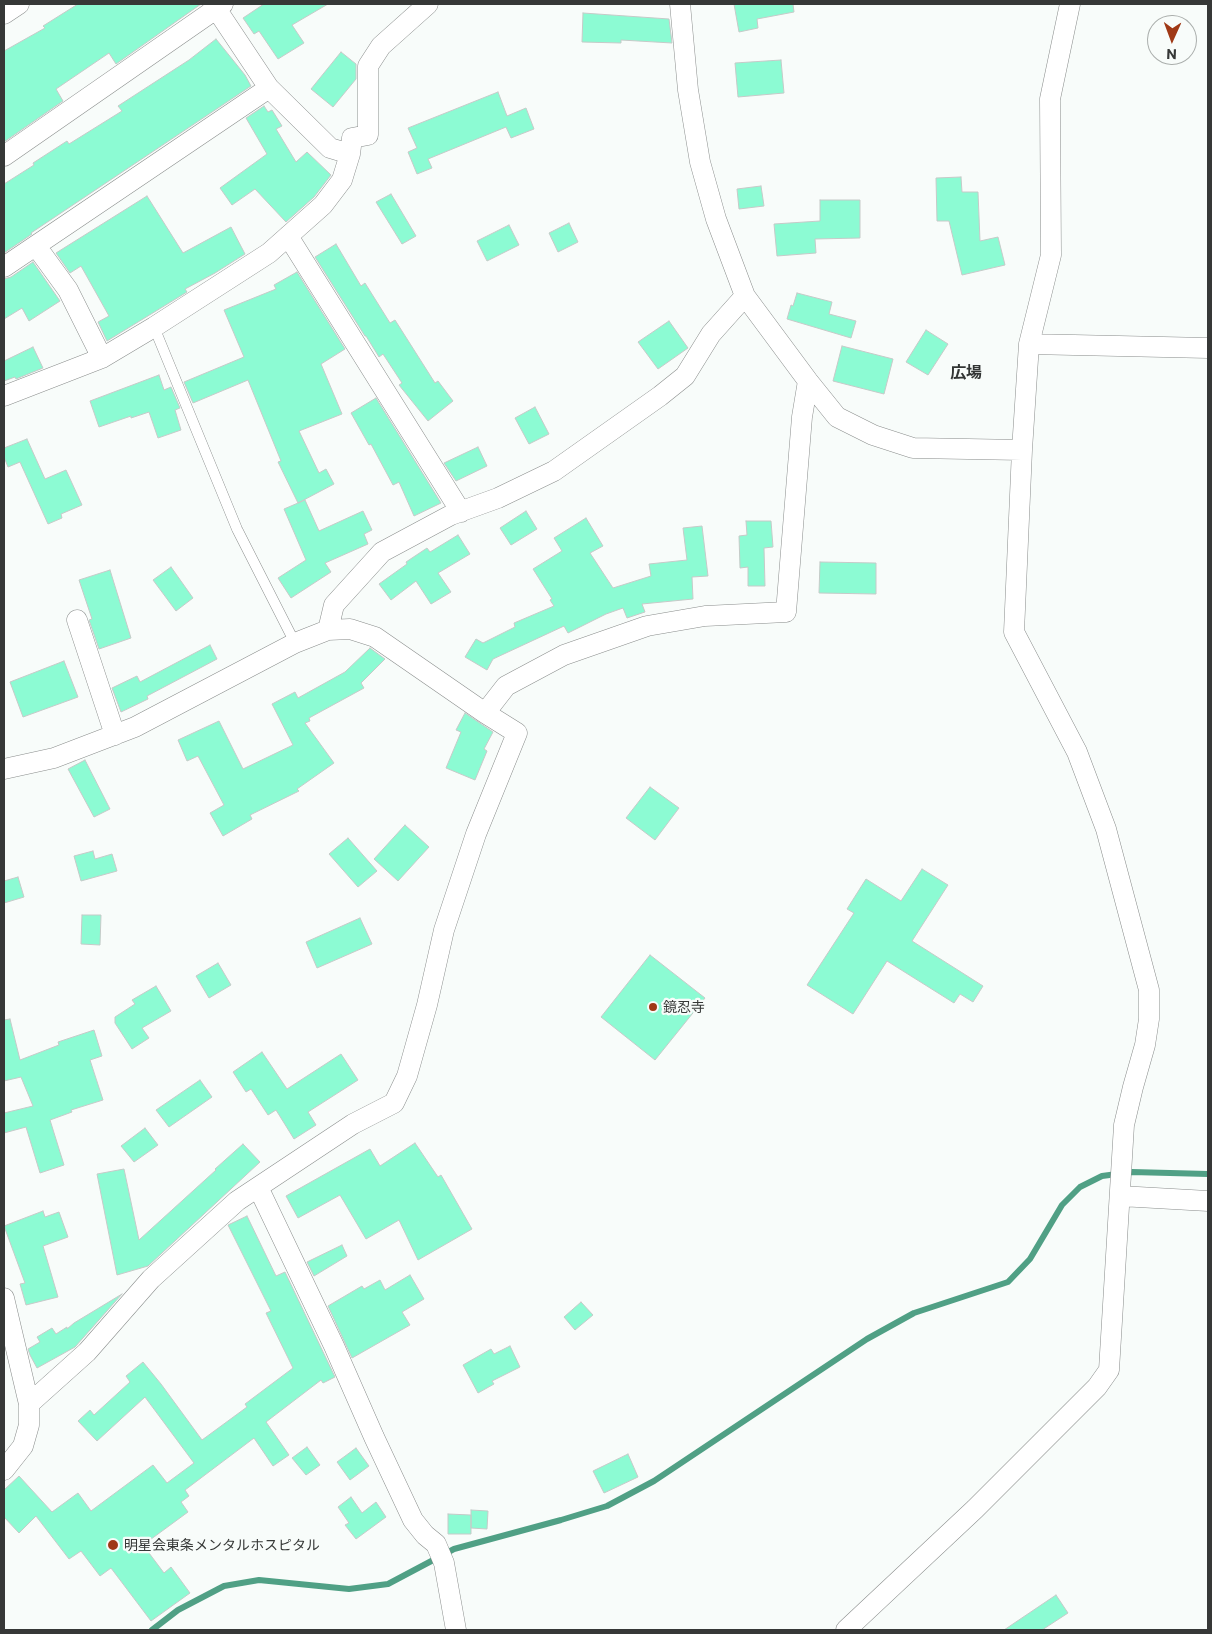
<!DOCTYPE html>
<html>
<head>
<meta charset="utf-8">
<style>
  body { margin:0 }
  #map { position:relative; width:1212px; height:1634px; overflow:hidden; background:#f8fcfa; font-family:Commissioner,sans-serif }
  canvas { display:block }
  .frame { position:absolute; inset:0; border:5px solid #363837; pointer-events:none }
  .north { position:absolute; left:1147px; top:15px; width:50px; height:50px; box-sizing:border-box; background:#f8fcfa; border:1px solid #aaaeac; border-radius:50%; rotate:182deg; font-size:14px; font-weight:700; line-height:20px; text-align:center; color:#363837 }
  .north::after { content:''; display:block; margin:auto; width:18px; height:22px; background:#a03916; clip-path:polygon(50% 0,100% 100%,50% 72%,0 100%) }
</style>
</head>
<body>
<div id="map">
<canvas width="1212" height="1634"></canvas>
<div class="frame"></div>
<div class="north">N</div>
</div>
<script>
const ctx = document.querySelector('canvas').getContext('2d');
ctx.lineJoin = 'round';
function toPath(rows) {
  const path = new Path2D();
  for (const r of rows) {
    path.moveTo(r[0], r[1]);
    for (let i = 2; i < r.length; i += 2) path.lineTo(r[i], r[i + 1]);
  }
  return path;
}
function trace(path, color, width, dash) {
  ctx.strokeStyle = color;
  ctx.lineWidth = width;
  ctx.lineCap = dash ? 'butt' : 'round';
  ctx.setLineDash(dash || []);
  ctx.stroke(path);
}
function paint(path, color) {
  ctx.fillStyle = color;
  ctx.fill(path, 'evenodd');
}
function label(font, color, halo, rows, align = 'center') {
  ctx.font = font + ' Commissioner,"Noto Sans JP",sans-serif';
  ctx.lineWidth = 4.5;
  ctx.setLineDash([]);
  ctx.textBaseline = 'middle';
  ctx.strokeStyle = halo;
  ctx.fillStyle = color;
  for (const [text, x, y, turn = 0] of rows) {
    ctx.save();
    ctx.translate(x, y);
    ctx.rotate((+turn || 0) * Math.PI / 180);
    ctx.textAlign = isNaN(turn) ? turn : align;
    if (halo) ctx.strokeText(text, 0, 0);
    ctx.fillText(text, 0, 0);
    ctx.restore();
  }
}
const stream = toPath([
  [152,1630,178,1610,224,1586,259,1580,349,1589,388,1584,454,1549,561,1520,607,1506,654,1481,867,1339,914,1313,1008,1282,1030,1259,1062,1205,1080,1187,1102,1176,1132,1172,1208,1174]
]);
const building = toPath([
  [78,4,201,4,116,64,109,53,56,89,63,101,4,142,4,51,45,28,43,26,78,4],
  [264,4,328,4,292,25,304,43,278,59,259,31,254,34,243,18,264,4],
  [734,4,793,4,794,12,757,19,758,28,739,32,734,4],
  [583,13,669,19,672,43,621,40,621,43,582,42,583,13],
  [216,39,245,75,251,86,31,233,32,234,4,253,4,184,34,165,33,163,67,141,69,144,122,111,118,106,189,60,216,39],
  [341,52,356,64,356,79,333,107,311,89,341,52],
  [781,60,784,93,738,97,735,63,781,60],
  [498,92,507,116,526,108,534,129,511,138,506,127,428,159,432,168,417,174,408,152,417,148,408,128,498,92],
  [264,106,268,112,272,110,282,126,276,129,296,162,307,152,331,175,314,197,286,222,255,189,232,205,220,188,267,154,246,118,264,106],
  [961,177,962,192,978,192,980,241,998,237,1005,265,962,275,949,221,937,221,936,178,961,177],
  [761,186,764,206,739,209,737,189,761,186],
  [391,194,416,236,402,244,376,202,391,194],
  [147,196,183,253,231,227,245,254,215,273,185,289,187,292,107,341,98,322,109,316,81,266,70,273,56,253,147,196],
  [820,200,860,200,860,238,815,239,816,253,777,256,774,224,820,221,820,200],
  [569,223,578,242,558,252,549,233,569,223],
  [509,225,519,245,487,261,477,241,509,225],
  [336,244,361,286,365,283,390,323,395,320,435,383,438,381,453,401,428,421,399,385,402,383,383,354,379,357,366,336,365,336,315,257,336,244],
  [33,262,60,301,29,321,22,308,4,319,4,279,11,277,33,262],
  [297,272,345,349,321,364,342,414,299,431,319,473,326,469,334,484,298,503,278,462,281,461,248,380,193,403,184,382,244,357,224,310,276,289,274,285,297,272],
  [797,293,832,302,829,314,856,321,851,338,787,319,791,305,793,306,797,293],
  [669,321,688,348,658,369,638,342,669,321],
  [926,330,948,344,928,375,906,362,926,330],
  [842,346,893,359,884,394,833,381,842,346],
  [33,347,43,368,16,379,15,377,4,381,4,361,33,347],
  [159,375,164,390,171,387,180,408,175,410,181,430,158,438,149,412,131,418,131,416,99,427,90,401,159,375],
  [376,398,441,503,414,516,399,482,393,485,371,444,369,445,351,413,376,398],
  [535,407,549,434,529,444,515,418,535,407],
  [27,439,45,479,66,470,82,505,61,514,62,518,48,524,20,462,8,467,4,457,4,448,27,439],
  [478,447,487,466,456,481,444,463,478,447],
  [305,500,319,531,363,511,372,530,364,534,368,544,325,563,331,572,291,598,278,578,306,560,284,509,305,500],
  [526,511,537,529,511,545,500,528,526,511],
  [586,518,603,546,590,553,613,588,651,576,649,564,687,560,683,528,702,526,708,576,692,577,693,599,642,604,645,612,627,618,623,608,606,614,568,633,564,626,493,659,487,670,465,657,476,639,483,643,515,627,514,623,554,606,550,600,552,599,533,569,562,551,554,538,586,518],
  [746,521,771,521,773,547,764,548,765,586,748,586,748,567,740,568,739,536,747,535,746,521],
  [458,535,470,554,438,573,451,592,431,604,416,581,391,600,379,584,407,564,406,562,427,548,430,552,458,535],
  [820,562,876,563,876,594,819,593,820,562],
  [171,567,193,598,176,611,153,580,171,567],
  [110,570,131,638,99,649,89,620,92,619,79,580,110,570],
  [210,645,217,659,147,696,148,699,121,712,112,688,137,676,140,682,210,645],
  [370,648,385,659,361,683,364,688,309,718,310,721,305,723,334,763,297,789,299,791,250,815,252,819,223,836,210,813,224,805,198,756,187,761,178,740,219,721,243,769,293,745,272,704,295,692,298,698,345,672,370,648],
  [64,661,78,697,23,717,10,682,64,661],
  [465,713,493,732,484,749,487,751,475,780,446,768,461,732,456,730,465,713],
  [85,760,110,809,94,817,68,769,85,760],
  [650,787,679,808,655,840,626,818,650,787],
  [405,825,429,847,398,881,374,859,405,825],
  [348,838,377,871,358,887,329,854,348,838],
  [93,851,95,859,112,854,117,871,81,881,74,856,93,851],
  [922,869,948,885,912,941,983,986,973,1002,960,994,954,1003,887,961,853,1014,807,985,854,913,847,909,866,879,901,901,922,869],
  [18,877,24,897,4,903,4,881,18,877],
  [82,915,101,915,100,945,81,944,82,915],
  [360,918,372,944,317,968,306,942,360,918],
  [650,955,705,998,655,1060,601,1017,650,955],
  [218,963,231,985,209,998,196,976,218,963],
  [156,986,171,1011,142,1028,149,1038,132,1049,115,1023,115,1017,135,1004,132,1000,156,986],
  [10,1019,20,1060,59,1045,58,1042,94,1030,102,1056,90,1060,103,1100,71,1110,72,1112,50,1120,64,1165,40,1173,26,1127,4,1133,4,1113,33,1106,21,1077,4,1081,4,1020,10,1019],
  [262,1052,287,1089,341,1054,358,1080,308,1112,316,1125,294,1139,276,1110,268,1115,251,1089,246,1092,233,1072,262,1052],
  [200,1080,212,1097,169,1127,156,1110,200,1080],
  [145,1128,158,1145,134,1162,121,1146,145,1128],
  [415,1143,438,1177,441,1175,472,1229,418,1260,399,1220,366,1239,340,1195,298,1218,286,1196,370,1149,380,1166,415,1143],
  [243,1144,260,1162,148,1266,117,1275,97,1174,124,1169,139,1240,216,1170,215,1169,243,1144],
  [43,1211,45,1217,59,1212,68,1237,43,1246,58,1297,26,1305,20,1284,25,1283,4,1226,43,1211],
  [247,1216,276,1276,285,1272,335,1377,323,1383,321,1380,266,1422,289,1455,273,1466,254,1438,185,1490,189,1496,181,1502,188,1512,143,1545,164,1573,171,1567,190,1593,151,1621,111,1568,100,1576,81,1551,69,1559,36,1516,19,1533,4,1517,4,1490,19,1476,52,1512,78,1493,91,1511,153,1465,167,1483,194,1463,145,1397,97,1441,78,1421,90,1410,94,1415,130,1382,126,1376,143,1362,161,1384,202,1440,247,1407,245,1404,293,1368,266,1313,271,1311,228,1225,247,1216],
  [342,1245,347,1256,314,1276,307,1262,342,1245],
  [410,1275,424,1299,402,1312,410,1325,352,1358,328,1306,362,1286,364,1289,380,1280,385,1290,410,1275],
  [122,1294,75,1347,37,1368,30,1355,28,1349,40,1342,37,1337,52,1328,56,1334,67,1327,67,1329,74,1323,122,1294],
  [581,1302,593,1315,575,1330,564,1317,581,1302],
  [510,1346,520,1367,492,1381,494,1384,478,1393,463,1365,491,1349,494,1354,510,1346],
  [307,1447,320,1465,306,1475,292,1458,307,1447],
  [356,1448,369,1466,350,1480,337,1462,356,1448],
  [628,1454,638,1477,604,1493,593,1471,628,1454],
  [351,1497,362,1513,376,1502,386,1517,356,1539,345,1525,349,1523,338,1507,351,1497],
  [471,1510,488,1511,487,1529,471,1528,471,1510],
  [448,1514,471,1515,471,1534,448,1534,448,1514],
  [1056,1595,1068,1613,1042,1630,1004,1630,1056,1595]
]);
const service = toPath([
  [154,327,237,529,295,643]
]);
const minor = toPath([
  [213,4,269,88,330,148,350,154],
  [680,4,688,90,700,162,716,219,745,296,808,381,837,417,873,435,913,448,1022,450],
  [4,14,19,4],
  [4,156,223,4],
  [288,236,461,512],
  [36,246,68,290,102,358],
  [4,267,269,88],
  [1029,344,1208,348],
  [4,396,102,358,154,327,269,253,323,205,342,180,350,154,352,138,368,135,368,66,381,46,428,4],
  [77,620,115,735],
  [328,630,334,605,382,552,451,515,498,498,554,471,660,396,685,376,711,334,745,296],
  [485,713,506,686,564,655,647,626,705,616,786,612,802,417,808,381],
  [4,769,54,758,135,727,295,643,328,630,350,629,375,637,485,713,517,733,476,834,444,930,427,1005,407,1076,394,1103,353,1124,237,1201,151,1279,87,1352,29,1404],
  [258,1187,334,1346,374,1437,413,1520,425,1535,436,1544,444,1563,456,1630],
  [1120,1196,1208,1201],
  [4,1298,29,1404,29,1425,23,1446,4,1470],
  [846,1630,975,1509,1097,1387,1109,1370,1124,1125,1133,1087,1145,1045,1149,1019,1149,990,1106,829,1077,752,1014,632,1022,450,1029,344,1051,255,1050,99,1070,4]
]);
const markers = [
  [653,1007,5,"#a03916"],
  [113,1545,6,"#a03916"]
];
const poiNames = [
  ["鏡忍寺",663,1007],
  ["明星会東条メンタルホスピタル",124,1545]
];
const quarterNames = [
  ["広場",966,373]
];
trace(stream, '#50a085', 6);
paint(building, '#8cfbd3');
trace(building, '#c6cac8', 1);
trace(service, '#8a8d8c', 11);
trace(minor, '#8a8d8c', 21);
trace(service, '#fff', 10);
trace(minor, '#fff', 20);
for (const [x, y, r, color] of markers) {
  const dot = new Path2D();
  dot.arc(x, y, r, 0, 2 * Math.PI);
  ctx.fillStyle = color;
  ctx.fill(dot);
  trace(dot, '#f8fcfa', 2);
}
label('14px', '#363837', '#f8fcfa', poiNames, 'left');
label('bold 16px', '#323534', '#f8fcfa', quarterNames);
</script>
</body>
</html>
